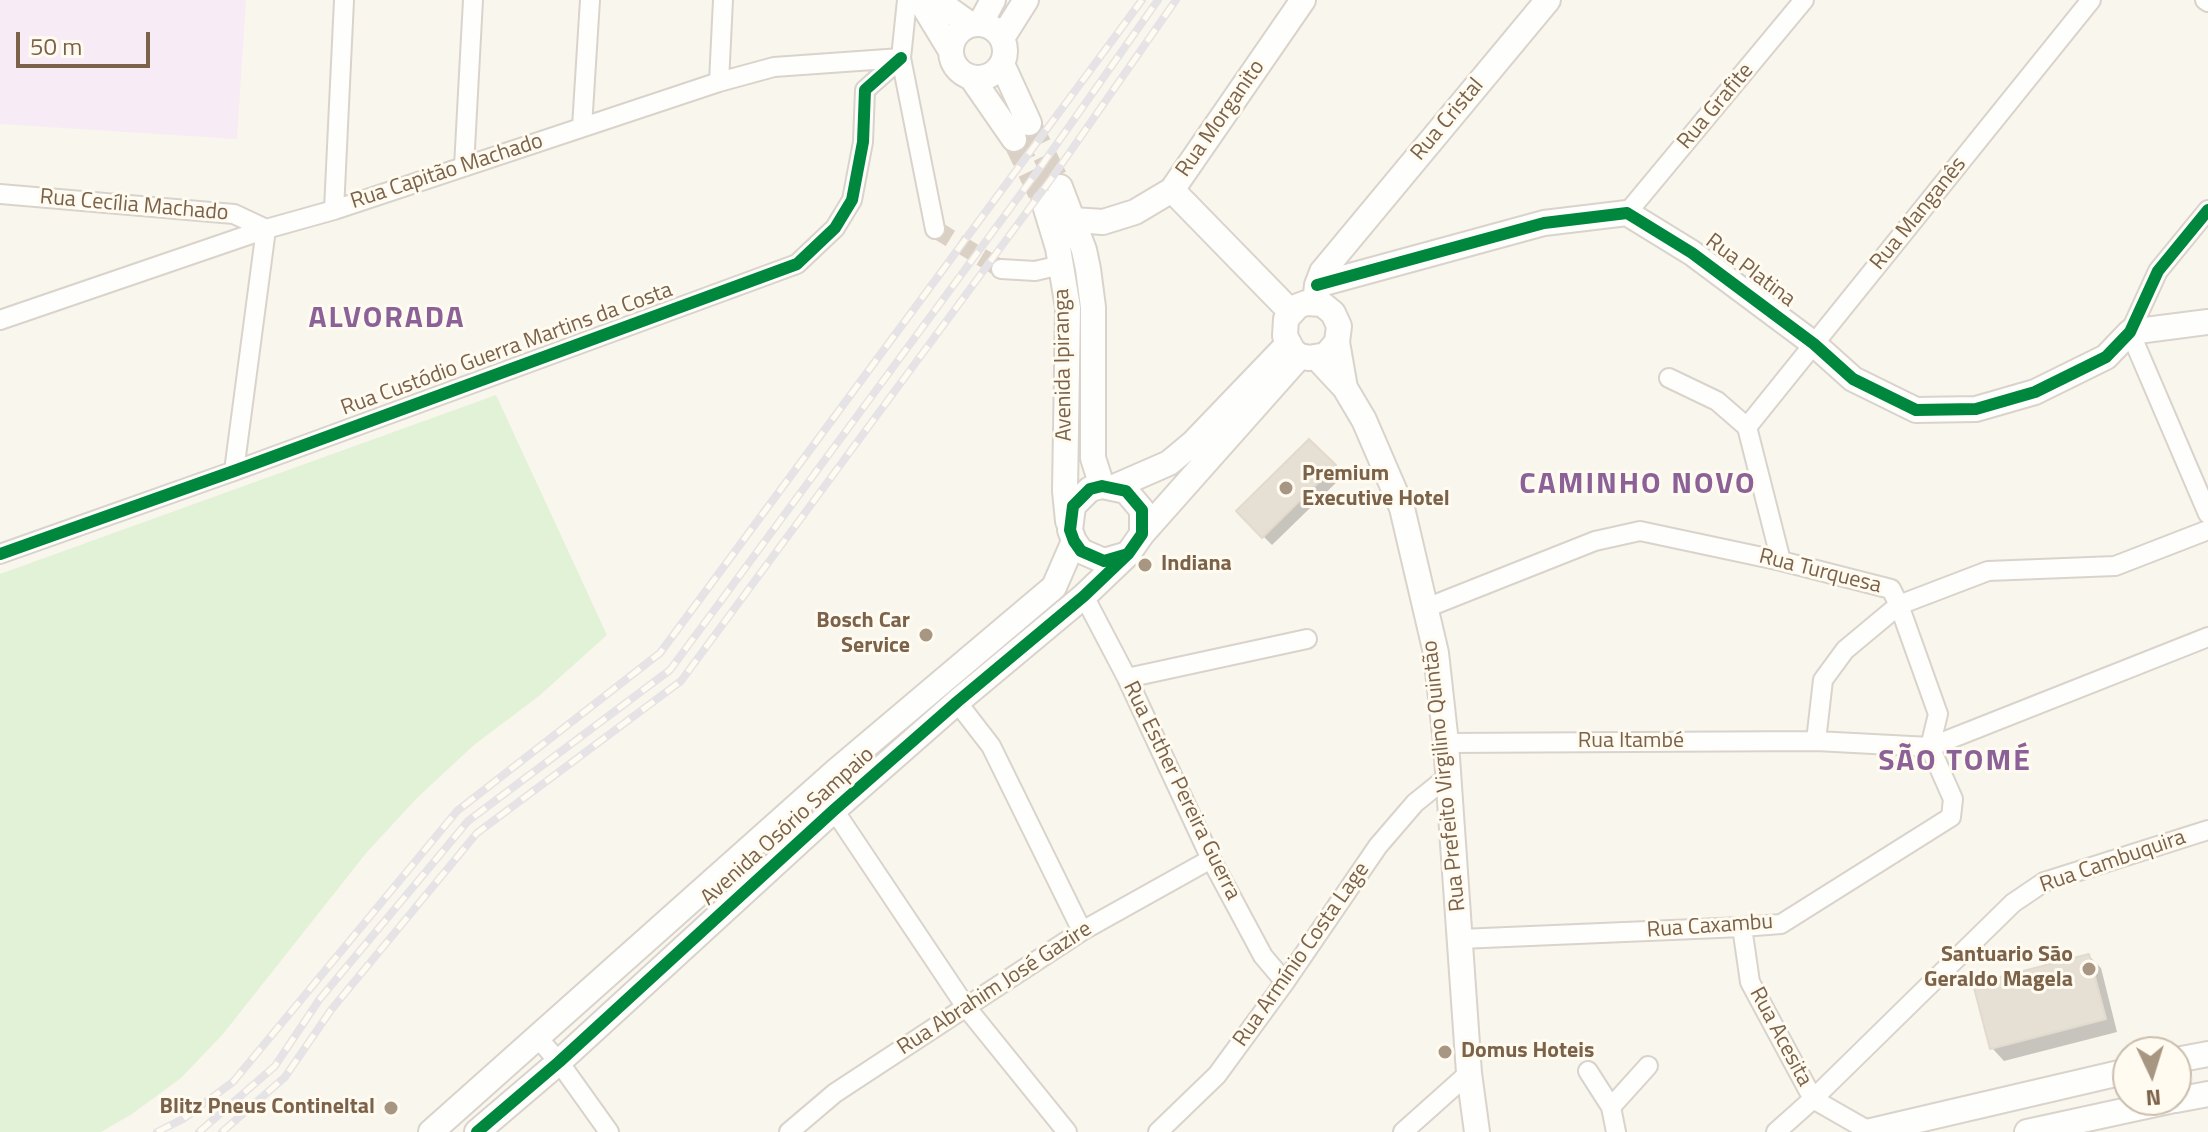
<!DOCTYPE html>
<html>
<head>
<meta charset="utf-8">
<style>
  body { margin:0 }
  #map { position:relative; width:2208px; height:1132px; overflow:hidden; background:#f9f6ed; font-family:"Titillium Web",sans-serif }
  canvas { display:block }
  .north { position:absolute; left:2112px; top:1036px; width:80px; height:80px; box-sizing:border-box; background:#fffbf0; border:2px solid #cabead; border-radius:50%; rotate:176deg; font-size:22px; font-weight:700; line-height:32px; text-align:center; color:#7b6249 }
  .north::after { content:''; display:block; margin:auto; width:28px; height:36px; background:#a79682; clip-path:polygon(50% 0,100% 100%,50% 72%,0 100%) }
  .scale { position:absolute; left:16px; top:32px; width:134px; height:36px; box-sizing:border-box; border:4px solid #7b6249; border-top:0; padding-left:10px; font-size:24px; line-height:28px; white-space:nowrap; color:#7b6249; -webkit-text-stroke:6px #fffbf0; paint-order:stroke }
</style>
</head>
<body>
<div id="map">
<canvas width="2208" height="1132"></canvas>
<div class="north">N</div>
<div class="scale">50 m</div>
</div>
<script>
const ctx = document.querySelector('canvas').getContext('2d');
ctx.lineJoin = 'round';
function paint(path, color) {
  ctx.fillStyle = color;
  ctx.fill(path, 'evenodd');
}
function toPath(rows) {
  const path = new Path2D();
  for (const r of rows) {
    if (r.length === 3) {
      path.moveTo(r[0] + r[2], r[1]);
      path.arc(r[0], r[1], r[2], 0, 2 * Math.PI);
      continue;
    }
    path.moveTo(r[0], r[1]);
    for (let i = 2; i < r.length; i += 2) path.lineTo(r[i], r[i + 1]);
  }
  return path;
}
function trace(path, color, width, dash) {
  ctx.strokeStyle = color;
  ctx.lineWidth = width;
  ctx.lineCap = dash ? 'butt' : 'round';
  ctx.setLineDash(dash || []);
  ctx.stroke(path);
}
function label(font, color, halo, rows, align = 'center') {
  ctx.font = font + ' "Titillium Web",sans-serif';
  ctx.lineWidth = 6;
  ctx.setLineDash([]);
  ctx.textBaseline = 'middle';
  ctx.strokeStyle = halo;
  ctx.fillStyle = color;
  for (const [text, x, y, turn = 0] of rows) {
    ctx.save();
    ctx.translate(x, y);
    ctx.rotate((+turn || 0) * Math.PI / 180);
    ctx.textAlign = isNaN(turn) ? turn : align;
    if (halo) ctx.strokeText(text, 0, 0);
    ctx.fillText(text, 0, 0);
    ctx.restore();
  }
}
const education = toPath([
  [0,0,246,0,237,139,0,124]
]);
const green = toPath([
  [496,395,607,635,539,696,474,745,417,798,367,852,223,1034,181,1078,132,1114,101,1132,0,1132,0,574]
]);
const shadow = toPath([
  [1309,442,1343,476,1272,545,1238,511],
  [2089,956,2101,968,2117,1032,2004,1061,1992,1048]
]);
const building = toPath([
  [1309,439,1336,465,1262,538,1236,511,1309,439],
  [2089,954,2106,1019,1990,1049,1973,984,2089,954]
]);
const minorTunnel = toPath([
  [935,229,1001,269]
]);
const tertiaryTunnel = toPath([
  [1029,123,1060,187],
  [1014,139,1044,202]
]);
const minor = toPath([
  [907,0,901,58,935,229],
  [2205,0,2208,2],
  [719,82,723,0],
  [582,127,590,0],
  [464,167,473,0],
  [0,194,234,214,266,229],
  [334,210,344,0],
  [2208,210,2158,271,2130,332,2208,514],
  [1627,213,1804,0],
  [1001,269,1035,271,1061,265],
  [0,320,266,229,334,210,719,82,774,67,901,58],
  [1669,378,1717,401,1747,427,1781,561],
  [1747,427,2091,0],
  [234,471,266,229],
  [0,554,234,471,797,264,835,228,852,200,863,142,865,90,901,58],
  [1084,596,1127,678,1211,859,1263,956,1285,982],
  [1426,608,1595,541,1640,531,1781,561,1891,589,1899,605,1938,714,1930,747],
  [1127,678,1307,639],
  [957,702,991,746,1082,931],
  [1816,741,1823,680,1845,650,1899,605,1988,571,2115,566,2208,530],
  [1446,743,1816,741,1930,747,2208,637],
  [834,810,966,1007,1067,1132],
  [1742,927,1750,982,1813,1099],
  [1460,939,1742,927,1781,924,1951,817,1953,799,1930,747],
  [537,1037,559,1062,609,1132],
  [1588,1071,1611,1107],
  [1813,1099,1869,1131],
  [789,1132,835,1093,966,1007,1082,931,1211,859],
  [1158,1132,1217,1075,1285,982,1378,846,1415,803,1446,778],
  [1403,1132,1469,1073],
  [1616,1132,1611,1107,1648,1066],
  [1776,1132,1813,1099,2013,903,2044,882,2208,830]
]);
const tertiary = toPath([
  [920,0,951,51],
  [936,0,971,25],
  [980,24,993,0],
  [978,51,27],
  [1002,38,1026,0],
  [1002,64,1029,123],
  [971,77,1014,139],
  [1060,187,1084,250,1088,269,1093,307,1093,458,1102,486],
  [1172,190,1291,312],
  [1044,202,1058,248,1068,308,1065,491,1068,521],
  [1073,220,1103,222,1135,212,1172,190,1303,0],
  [1317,285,1544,223,1627,213,1692,253,1814,344,1853,379,1916,410,1976,409,2035,392,2106,357,2130,332,2208,322],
  [1315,303,1317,285,1322,272,1548,0],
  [1337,342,1326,355,1309,358,1300,356,1293,351,1285,336,1286,319,1298,306,1306,303,1322,304,1333,313,1339,326,1337,342,1345,388],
  [1317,358,1345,388,1364,420,1402,508,1436,653,1446,743,1469,1073,1477,1132],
  [1114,487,1169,463,1193,443,1288,344],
  [1142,534,1300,356],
  [2176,1060,2208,1054],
  [2176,1100,2208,1094],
  [431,1132,835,772,1054,587,1074,541],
  [477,1132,559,1062,834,810,957,702,1084,596,1128,554,1142,534,1142,510,1126,491,1102,486,1090,489,1073,506,1070,530,1074,541,1081,551,1104,561,1128,554],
  [1867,1132,2128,1071],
  [2027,1132,2174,1100]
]);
const rail = toPath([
  [157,1132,183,1119,233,1082,457,811,660,653,1142,0],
  [199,1132,275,1066,319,1000,468,821,670,670,1042,165,1158,0],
  [222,1132,285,1077,331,1010,477,833,681,681,1054,175,1176,0]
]);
const cycleway = toPath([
  [1317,285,1544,223,1627,213,1692,253,1814,344,1853,379,1916,410,1976,409,2035,392,2106,357,2130,332,2158,271,2208,210],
  [0,554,234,471,797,264,835,228,852,200,863,142,865,90,901,58],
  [477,1132,559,1062,834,810,957,702,1084,596,1128,554,1142,534,1142,510,1126,491,1102,486,1090,489,1073,506,1070,530,1074,541,1081,551,1104,561,1128,554]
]);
const markers = [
  [1286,488,8,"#a79682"],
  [1145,565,8,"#a79682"],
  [926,635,8,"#a79682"],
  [2089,969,8,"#a79682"],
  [1445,1052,8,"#a79682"],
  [391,1108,8,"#a79682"]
];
const streetNames = [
  ["Rua Grafite",1716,107,-50],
  ["Rua Morganito",1221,119,-55],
  ["Rua Cristal",1448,120,-50],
  ["Rua Capitão Machado",447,172,-18],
  ["Rua Cecília Machado",134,206,5],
  ["Rua Manganês",1919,214,-51],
  ["Rua Platina",1750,271,37],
  ["Rua Custódio Guerra Martins da Costa",507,350,-20],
  ["Avenida Ipiranga",1064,365,-91],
  ["Rua Turquesa",1820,572,14],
  ["Rua Itambé",1631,742],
  ["Rua Prefeito Virgilino Quintão",1445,776,-96],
  ["Rua Esther Pereira Guerra",1181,791,64],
  ["Avenida Osório Sampaio",788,827,-42],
  ["Rua Cambuquira",2113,862,-19],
  ["Rua Caxambu",1710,927,-4],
  ["Rua Armínio Costa Lage",1302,955,-55],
  ["Rua Abrahim José Gazire",995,989,-33],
  ["Rua Acesita",1780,1037,62]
];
const poiNames = [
  ["Premium",1302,475],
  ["Executive Hotel",1302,500],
  ["Indiana",1161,565],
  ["Bosch Car",910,622,"right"],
  ["Service",910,647,"right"],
  ["Santuario São",2073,956,"right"],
  ["Geraldo Magela",2073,981,"right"],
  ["Domus Hoteis",1461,1052],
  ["Blitz Pneus Contineltal",375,1108,"right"]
];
const districtNames = [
  ["ALVORADA",387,320],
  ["CAMINHO NOVO",1638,486],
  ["SÃO TOMÉ",1955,763]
];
paint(education, '#f7ecf5');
paint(green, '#e2f2d6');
paint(shadow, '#0003');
paint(building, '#e6dfd4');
trace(building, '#e3dace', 2);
trace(minorTunnel, '#dad1c4', 18, [18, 9]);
trace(tertiaryTunnel, '#dad1c4', 24, [24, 12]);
trace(minor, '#d9d3cb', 22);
trace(tertiary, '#d9d3cb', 28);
trace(minor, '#fefefc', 18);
trace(tertiary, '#fefefc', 24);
trace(rail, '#e6e3e6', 8);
trace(rail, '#fffbf0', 5, [15]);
trace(cycleway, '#00873e', 12);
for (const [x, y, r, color] of markers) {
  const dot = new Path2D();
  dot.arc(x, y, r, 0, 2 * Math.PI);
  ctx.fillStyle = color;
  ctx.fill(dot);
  trace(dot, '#fffbf0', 3);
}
label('22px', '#7b6249', '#fffbf0', streetNames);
label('bold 22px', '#7b6249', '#fffbf0', poiNames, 'left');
ctx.letterSpacing = '2px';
label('bold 30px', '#8c6197', '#fffbf0', districtNames);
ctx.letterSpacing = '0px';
</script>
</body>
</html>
